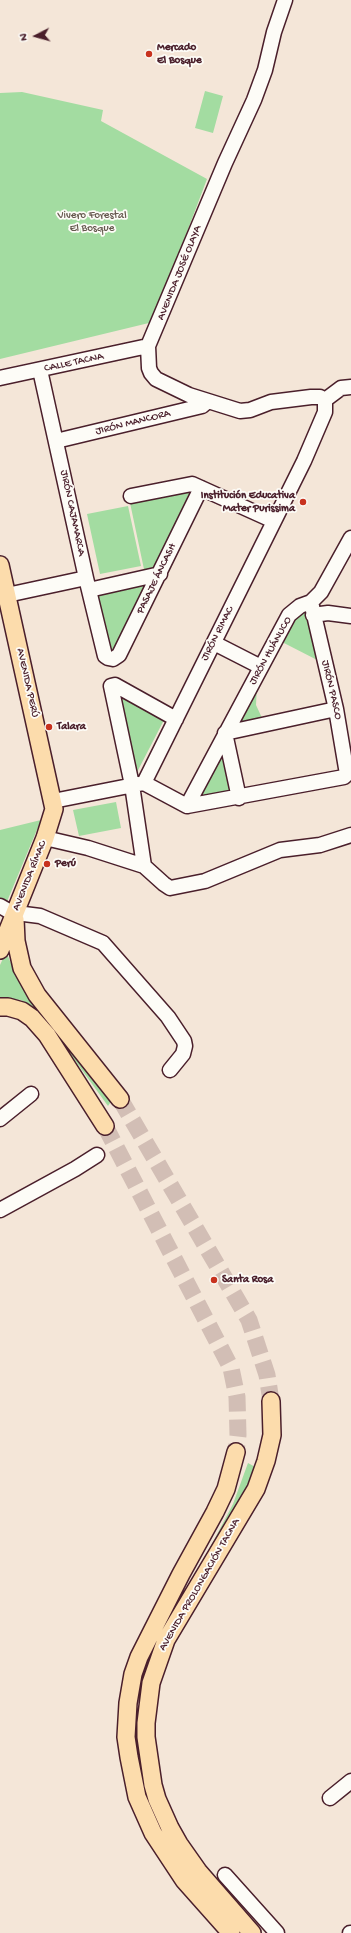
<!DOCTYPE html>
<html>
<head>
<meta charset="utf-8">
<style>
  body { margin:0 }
  #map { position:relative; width:351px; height:1933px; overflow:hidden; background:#f4e6d8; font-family:"Gochi Hand",sans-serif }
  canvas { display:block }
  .north { position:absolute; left:16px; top:16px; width:40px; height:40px; -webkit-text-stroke:3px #fdfcf7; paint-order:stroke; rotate:264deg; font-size:11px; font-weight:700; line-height:16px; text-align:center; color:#4a1f2b }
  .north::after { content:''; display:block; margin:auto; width:14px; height:18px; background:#4a1f2b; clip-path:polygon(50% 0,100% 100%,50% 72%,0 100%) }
</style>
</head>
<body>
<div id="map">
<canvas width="351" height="1933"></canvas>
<div class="north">N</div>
</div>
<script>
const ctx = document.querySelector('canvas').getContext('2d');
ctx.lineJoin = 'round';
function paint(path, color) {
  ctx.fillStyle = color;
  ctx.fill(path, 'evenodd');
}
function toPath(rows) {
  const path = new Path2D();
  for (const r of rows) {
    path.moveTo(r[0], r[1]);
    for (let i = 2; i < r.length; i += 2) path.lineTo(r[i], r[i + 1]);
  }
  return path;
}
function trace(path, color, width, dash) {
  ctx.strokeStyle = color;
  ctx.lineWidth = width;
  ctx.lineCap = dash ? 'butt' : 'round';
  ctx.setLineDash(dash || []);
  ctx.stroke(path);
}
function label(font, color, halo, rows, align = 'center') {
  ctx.font = font + ' "Gochi Hand",sans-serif';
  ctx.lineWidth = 3.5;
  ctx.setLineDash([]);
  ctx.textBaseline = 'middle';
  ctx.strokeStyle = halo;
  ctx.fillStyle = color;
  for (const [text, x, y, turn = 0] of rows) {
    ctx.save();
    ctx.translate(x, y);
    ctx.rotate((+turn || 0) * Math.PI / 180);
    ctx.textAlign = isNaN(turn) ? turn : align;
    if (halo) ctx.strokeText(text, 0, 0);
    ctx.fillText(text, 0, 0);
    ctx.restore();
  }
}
const green = toPath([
  [205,91,223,96,213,133,195,128],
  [22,92,103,110,101,121,207,179,153,322,0,359,0,93],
  [197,489,157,571,145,574,129,498],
  [128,506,141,566,100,574,87,514],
  [149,581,112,657,93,591],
  [309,609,323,663,282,642,294,616],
  [257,685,256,705,262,718,234,724],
  [116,693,165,718,134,778],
  [223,741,234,794,191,803],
  [116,802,121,828,79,836,73,810],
  [41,820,6,904,0,899,0,830],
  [6,952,18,979,114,1097,108,1106,50,1026,35,1008,21,1000,0,998,0,965],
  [248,1463,257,1468,247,1492,177,1610,233,1504]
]);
const majorTunnel = toPath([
  [120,1099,249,1320,267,1375,271,1401],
  [105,1126,231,1368,237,1397,238,1435,236,1452]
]);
const minor = toPath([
  [285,0,274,32,265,70,254,100,225,163,148,346,149,368,151,373,156,379,189,395,240,411,250,410,271,402,311,397,320,397,325,400],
  [40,370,86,578,105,656,108,658,113,659,119,655,201,488],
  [0,378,148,346],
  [325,400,341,388,351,387],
  [56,441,202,406,208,401],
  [131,496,192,484,274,521],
  [89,590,160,574],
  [7,595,86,578],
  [313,615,328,613,351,616],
  [214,643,261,667],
  [144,783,187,806,344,777,347,774,336,709,311,602],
  [239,798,225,733,336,709],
  [53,801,144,783,304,461,325,412,325,400],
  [187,806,289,615,300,606,311,602,321,592,351,538],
  [45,838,88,848,144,866,164,884,170,888,205,881,280,850,320,845,351,835],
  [144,866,132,785,111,686,115,685,176,719],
  [0,906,14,914,24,914,40,916,103,943,168,1017,184,1041,185,1046,183,1054,170,1070],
  [0,1119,31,1094],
  [0,1210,75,1169,97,1155],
  [330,1798,351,1781],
  [225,1875,277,1933],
  [350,1933,351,1933]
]);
const major = toPath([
  [0,565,54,809,45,838,0,950],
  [15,919,16,941,22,968,37,995,120,1099],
  [0,1007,8,1007,22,1011,32,1018,47,1035,105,1126],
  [231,1933,184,1880,153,1833,137,1797,129,1757,126,1737,128,1703,133,1674,139,1657,181,1574,215,1512,226,1489,236,1452],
  [252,1933,198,1871,179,1844,170,1828,157,1799,153,1785,146,1737,146,1723,151,1683,166,1640,256,1489,266,1461,272,1435,271,1401]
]);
const markers = [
  [149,54,4,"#c8321e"],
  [303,502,4,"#c8321e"],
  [49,727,4,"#c8321e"],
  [47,864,4,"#c8321e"],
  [214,1280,4,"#c8321e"]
];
const poiNames = [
  ["Mercado",157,48],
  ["El Bosque",157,61],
  ["Institución Educativa",295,496,"right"],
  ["Mater Purissima",295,509,"right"],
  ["Talara",57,727],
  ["Perú",55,864],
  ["Santa Rosa",222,1280]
];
const parkNames = [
  ["Vivero Forestal",92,216],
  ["El Bosque",92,229]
];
const streetNames = [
  ["AVENIDA JOSÉ OLAYA",180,273,-68],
  ["CALLE TACNA",74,363,-12],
  ["JIRÓN MANCORA",133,423,-14],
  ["JIRÓN CAJAMARCA",72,513,78],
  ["PASAJE ÁNCASH",157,579,-64],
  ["JIRÓN RIMAC",218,634,-63],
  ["JIRÓN HUÁNUCO",271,651,-61],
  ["AVENIDA PERÚ",27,683,77],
  ["JIRÓN PASCO",331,690,77],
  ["AVENIDA RÍMAC",30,876,-68],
  ["AVENIDA PROLONGACIÓN TACNA",200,1585,-60]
];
paint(green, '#a3dca1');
trace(majorTunnel, '#d2beb5', 17, [17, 8]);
trace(minor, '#4a1f2b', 17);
trace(major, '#4a1f2b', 20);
trace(minor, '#fdfcf7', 14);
trace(major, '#fcdcac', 17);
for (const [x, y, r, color] of markers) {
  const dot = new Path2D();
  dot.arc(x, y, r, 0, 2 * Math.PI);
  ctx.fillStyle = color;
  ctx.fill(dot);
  trace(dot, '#fdfcf7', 1.5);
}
label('bold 11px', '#4a1f2b', '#fdfcf7', poiNames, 'left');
label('11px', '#65584e', '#fdfcf7', parkNames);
label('11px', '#4a1f2b', '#fdfcf7', streetNames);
</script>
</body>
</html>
